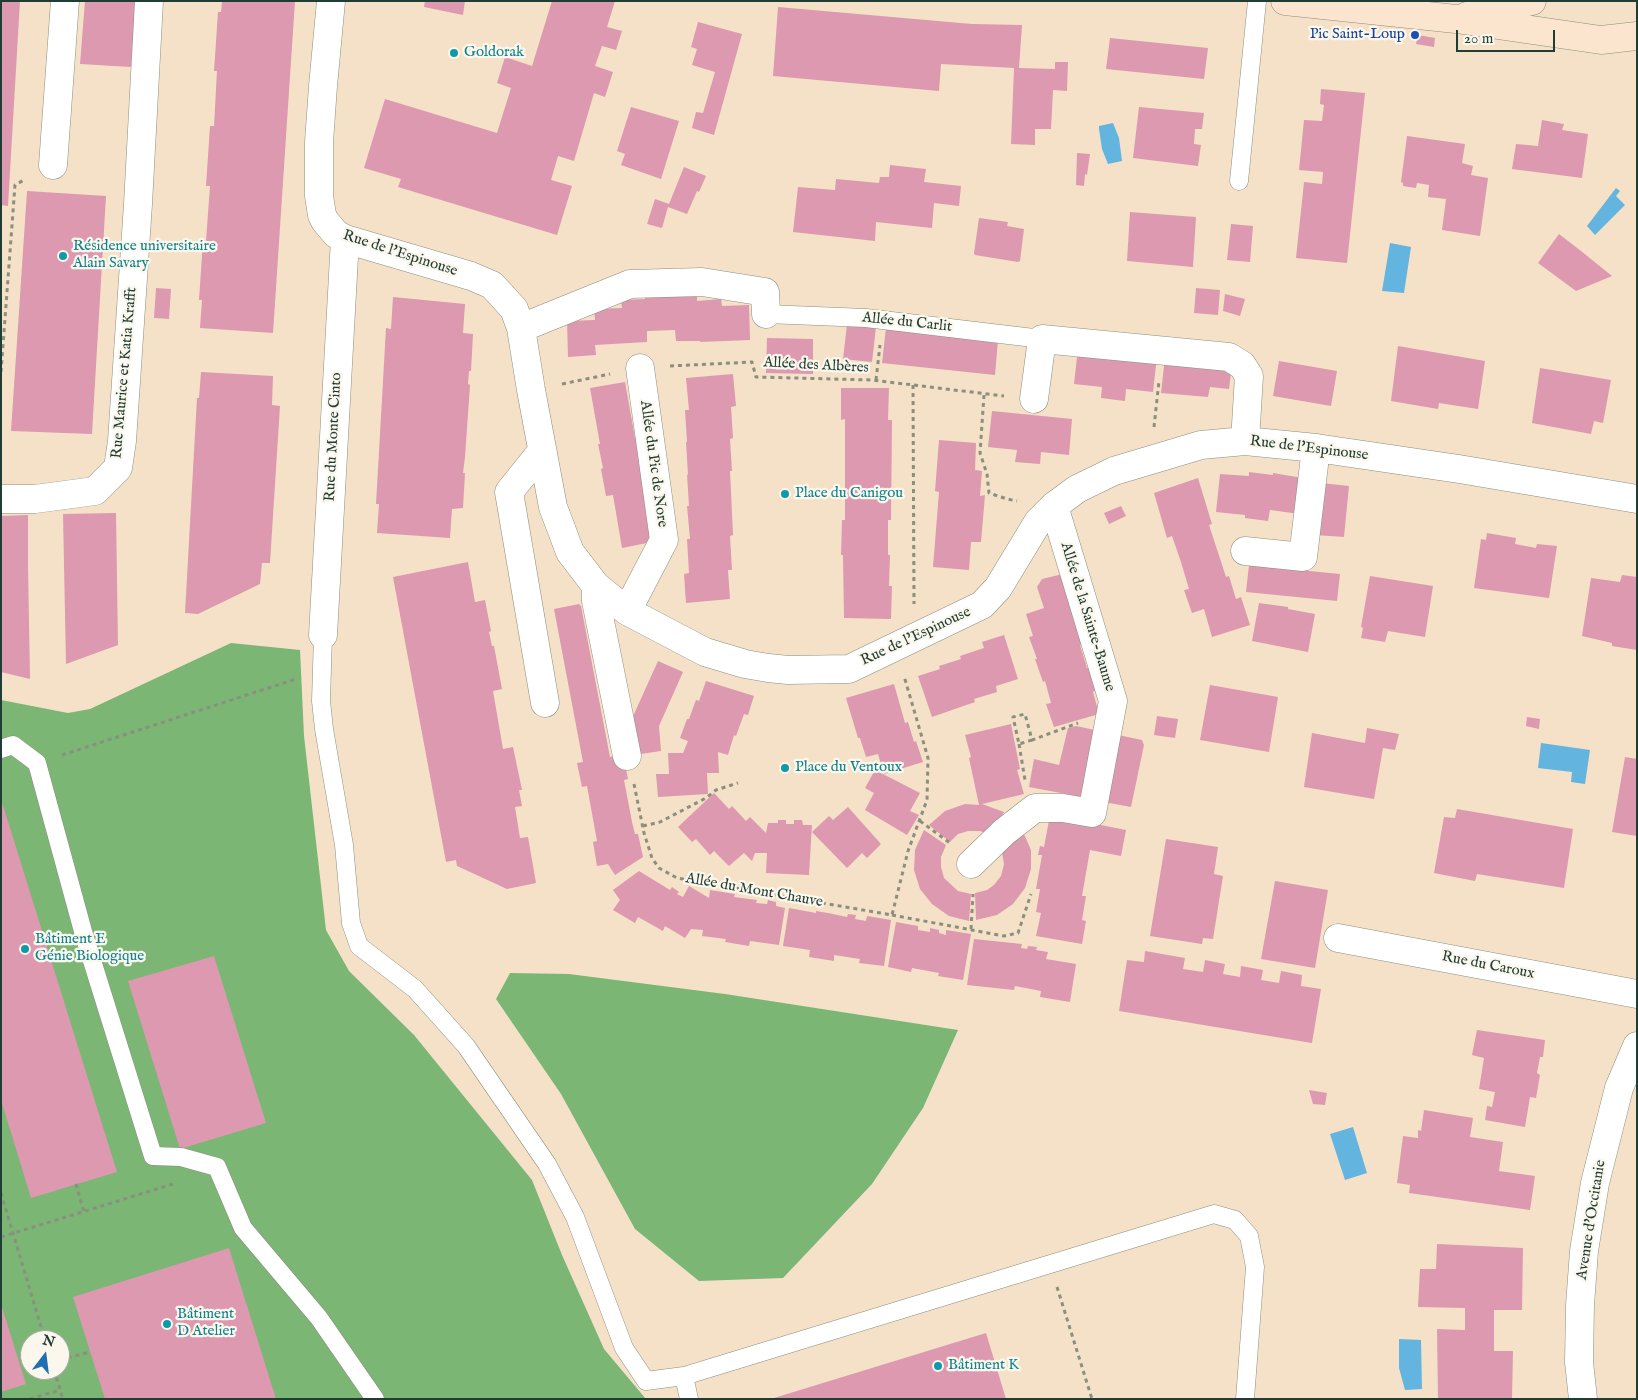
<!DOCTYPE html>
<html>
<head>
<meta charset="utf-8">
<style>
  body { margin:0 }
  #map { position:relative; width:1638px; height:1400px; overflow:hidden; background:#f5e1c8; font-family:"IM FELL English",serif }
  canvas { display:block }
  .frame { position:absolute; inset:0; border:2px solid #1f3d34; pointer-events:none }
  .north { position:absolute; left:20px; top:1330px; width:50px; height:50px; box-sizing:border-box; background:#fbf7ec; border:1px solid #a3ada2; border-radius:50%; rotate:15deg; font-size:14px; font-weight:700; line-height:20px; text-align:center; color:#1f3d34 }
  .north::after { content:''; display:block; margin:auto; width:18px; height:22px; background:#1f6fb2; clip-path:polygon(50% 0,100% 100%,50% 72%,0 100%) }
  .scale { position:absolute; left:1456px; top:30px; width:99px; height:22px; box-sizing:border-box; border:2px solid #1f3d34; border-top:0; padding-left:6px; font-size:15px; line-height:18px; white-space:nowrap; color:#1f3d34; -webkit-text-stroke:4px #fbf7ec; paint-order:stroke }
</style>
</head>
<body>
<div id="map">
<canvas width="1638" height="1400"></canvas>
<div class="frame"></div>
<div class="north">N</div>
<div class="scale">20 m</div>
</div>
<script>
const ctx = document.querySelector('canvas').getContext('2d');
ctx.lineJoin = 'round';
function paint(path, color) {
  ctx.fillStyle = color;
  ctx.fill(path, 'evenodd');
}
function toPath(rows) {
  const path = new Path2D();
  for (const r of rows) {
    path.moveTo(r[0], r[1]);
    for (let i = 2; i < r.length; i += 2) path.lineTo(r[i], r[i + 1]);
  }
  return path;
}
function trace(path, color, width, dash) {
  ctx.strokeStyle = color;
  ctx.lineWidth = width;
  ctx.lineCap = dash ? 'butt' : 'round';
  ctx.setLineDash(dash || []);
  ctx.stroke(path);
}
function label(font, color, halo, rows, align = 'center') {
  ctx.font = font + ' "IM FELL English",serif';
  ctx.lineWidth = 4.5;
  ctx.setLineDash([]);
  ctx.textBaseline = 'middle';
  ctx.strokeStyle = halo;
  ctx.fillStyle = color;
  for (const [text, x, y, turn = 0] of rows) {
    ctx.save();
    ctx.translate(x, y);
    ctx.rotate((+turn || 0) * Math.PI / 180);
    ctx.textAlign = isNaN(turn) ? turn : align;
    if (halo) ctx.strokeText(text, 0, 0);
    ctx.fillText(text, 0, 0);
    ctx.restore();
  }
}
const forest = toPath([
  [231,643,300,650,304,736,326,930,349,971,414,1035,532,1180,562,1255,604,1349,646,1399,1,1399,1,700,68,713,90,709],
  [30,1340,60,1340,60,1370,30,1370],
  [510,973,569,974,725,994,958,1030,923,1108,872,1184,783,1278,699,1281,635,1229,561,1094,496,999]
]);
const water = toPath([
  [1113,123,1119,138,1122,161,1108,164,1102,149,1099,129,1099,126],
  [1616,188,1620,191,1616,196,1625,205,1595,235,1587,226],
  [1390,243,1411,247,1404,293,1382,291],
  [1541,743,1590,750,1585,784,1571,782,1572,772,1538,768],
  [1353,1127,1367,1173,1345,1180,1330,1134],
  [1399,1339,1421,1340,1422,1389,1405,1390,1399,1368]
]);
const building = toPath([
  [1,1,20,1,8,206,1,205],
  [85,1,136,1,131,67,80,64],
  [222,1,295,1,273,333,200,328,202,300,199,300,203,240,206,241,210,186,206,186,210,126,214,126,217,71,214,71,218,12,221,12],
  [425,1,465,1,463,15,424,7],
  [552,1,615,1,607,27,622,31,616,50,602,46,595,66,613,72,605,97,594,93,574,161,558,156,551,180,572,186,557,235,398,187,401,179,364,168,385,99,497,133,511,88,497,83,505,57,532,66],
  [778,7,972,24,1022,25,1019,68,1055,69,1055,62,1068,62,1067,91,1053,90,1051,129,1035,129,1035,145,1011,144,1014,68,941,64,939,91,773,76],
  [698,22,742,34,714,135,692,128,696,112,703,113,715,72,692,65,697,49,691,47],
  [1418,35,1435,38,1434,47,1416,44],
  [1110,38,1208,48,1204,79,1106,69],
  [1321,89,1365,93,1347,263,1296,258,1304,182,1322,184,1323,172,1299,170,1304,120,1322,121,1324,105,1320,104],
  [631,107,679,121,661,179,621,165,625,154,617,151],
  [1139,107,1204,113,1202,129,1195,129,1194,144,1201,145,1198,166,1133,158],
  [1542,120,1564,124,1562,130,1588,134,1582,178,1512,169,1516,144,1538,146],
  [1407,136,1465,144,1462,163,1473,166,1471,175,1488,178,1480,236,1442,230,1446,199,1428,197,1429,185,1417,183,1416,188,1403,186,1403,183,1401,182],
  [1077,153,1090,154,1087,175,1085,174,1084,186,1076,185],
  [890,165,926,169,924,182,961,186,959,206,934,203,932,228,876,222,875,241,793,232,798,187,835,190,836,179,879,183,880,177,889,177],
  [684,167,706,176,699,192,697,191,687,214,668,207,662,228,647,224,655,199,669,204],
  [27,191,106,196,92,434,11,431],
  [1130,212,1196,217,1193,267,1127,261],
  [979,218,1008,222,1007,226,1024,229,1020,261,1018,262,975,255,974,253],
  [1231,224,1253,226,1250,262,1227,260],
  [1559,234,1581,251,1612,276,1576,291,1538,263],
  [156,288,171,289,169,319,154,318],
  [1196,288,1220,290,1218,315,1194,313],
  [674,293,674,297,697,296,697,301,721,299,722,306,749,305,750,340,700,342,700,341,676,341,675,330,647,331,647,342,595,345,596,355,568,357,567,321,595,320,594,309,622,308,621,300,645,299,645,295],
  [1225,294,1245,299,1240,316,1223,311],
  [393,297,465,304,463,333,473,334,471,371,469,371,468,384,470,385,465,457,463,473,465,473,463,508,452,509,450,538,377,533,379,504,376,504,386,328,391,329],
  [847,324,876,327,872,362,843,359],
  [886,328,998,340,995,375,882,363],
  [767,338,813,339,813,374,766,373],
  [1398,346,1485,361,1478,409,1439,403,1438,409,1391,401],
  [1078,348,1157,356,1153,392,1126,389,1125,401,1101,398,1102,387,1074,384],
  [1165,357,1232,365,1229,389,1210,387,1208,397,1161,393],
  [1279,361,1337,371,1331,406,1273,396],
  [1540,368,1611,380,1603,423,1594,421,1591,434,1532,423],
  [201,372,273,376,272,405,280,406,270,563,262,563,260,584,198,614,185,613,197,398,199,398],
  [733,374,736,406,731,407,733,438,730,439,732,471,730,471,733,535,730,536,732,570,728,570,730,599,686,603,684,574,689,573,687,539,690,539,687,506,689,506,687,474,688,475,686,442,687,442,685,410,689,410,686,378],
  [625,382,635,438,641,436,657,541,622,548,613,495,606,496,601,469,603,468,598,444,600,444,590,388],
  [841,388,889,388,888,420,892,420,891,520,888,520,888,555,890,555,889,586,892,586,891,619,844,618,843,555,841,555,842,520,845,520,845,419,841,420],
  [992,411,1072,419,1069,455,1041,452,1040,464,1015,462,1017,450,988,447],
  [939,440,976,443,975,470,982,471,980,496,985,495,981,542,971,542,969,570,933,567,939,492,935,491],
  [1249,472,1273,475,1273,473,1303,478,1300,514,1270,510,1268,521,1245,518,1245,515,1216,512,1220,474,1249,476],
  [1198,478,1212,524,1209,525,1226,577,1229,576,1236,599,1241,597,1250,625,1212,637,1204,609,1192,613,1184,590,1189,589,1181,562,1172,536,1167,538,1154,493],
  [1321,483,1349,486,1344,537,1315,535],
  [1121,506,1126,516,1109,524,1104,513],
  [116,513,118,645,66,664,63,514],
  [28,515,28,565,30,679,1,672,1,516],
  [1487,533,1516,538,1515,544,1536,548,1537,544,1557,546,1549,598,1474,588,1481,539,1486,540],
  [468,562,475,602,485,600,491,631,489,632,492,646,494,646,502,689,493,691,503,749,513,747,522,790,519,790,522,806,515,807,520,838,528,837,536,883,507,889,457,866,456,860,446,862,393,577],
  [1249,565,1340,574,1337,601,1246,592],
  [1063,574,1078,621,1075,623,1082,645,1080,645,1087,668,1089,668,1096,690,1093,692,1099,714,1054,727,1046,704,1051,703,1045,681,1043,682,1035,659,1037,659,1029,637,1033,636,1026,614,1044,608,1037,587,1042,579],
  [1622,575,1637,577,1637,650,1612,646,1612,643,1582,636,1591,578,1620,582],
  [1370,576,1433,586,1425,637,1388,631,1385,642,1361,638,1363,628,1361,627],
  [1259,603,1288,607,1288,609,1315,614,1308,652,1252,641],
  [579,604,581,606,610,757,623,755,628,779,624,780,632,822,635,834,638,834,643,857,615,875,608,864,597,866,593,842,597,841,587,786,582,787,577,763,583,762,554,609],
  [1004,635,1018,679,996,686,997,692,974,699,975,702,932,717,918,676,940,669,939,666,961,659,960,656,984,648,982,642],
  [658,661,683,672,659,726,661,751,634,755,630,723],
  [706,681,754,696,748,715,744,714,736,736,734,735,728,755,718,752,719,773,707,773,708,794,658,797,656,774,669,774,668,753,683,753,688,741,680,738,687,719,689,719,696,700,699,701],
  [894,684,905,723,908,722,914,742,916,741,923,762,884,774,878,754,866,757,860,738,858,738,846,698],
  [1210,685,1278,697,1269,752,1200,740],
  [1157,716,1178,719,1175,738,1154,735],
  [1527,717,1540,719,1539,729,1526,726],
  [1011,724,1020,769,1017,770,1024,794,982,804,1004,812,991,835,980,831,968,831,958,834,950,842,929,825,945,811,965,804,979,805,969,758,971,757,965,735],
  [1076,726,1095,730,1082,797,1029,787,1034,759,1059,765,1068,728],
  [1367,728,1399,734,1395,750,1383,748,1374,799,1304,787,1312,733,1365,743],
  [1118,735,1142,740,1144,745,1131,807,1104,802],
  [1625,757,1637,759,1637,836,1612,832],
  [875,770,920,793,910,811,919,815,907,835,865,810,874,793,865,788],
  [714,793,729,809,732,806,746,821,750,817,766,833,768,823,778,823,778,820,786,820,786,824,794,824,794,820,802,820,803,825,812,825,809,875,766,873,767,853,755,853,752,861,744,853,729,866,714,851,710,855,696,839,692,842,678,827],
  [1,799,117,1172,31,1198,1,1100],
  [848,807,881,844,867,858,862,853,847,868,812,832,829,816,833,820],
  [1457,809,1573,829,1564,888,1477,874,1475,881,1434,873,1444,817,1455,818],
  [1050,815,1126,830,1121,856,1090,850,1082,896,1086,896,1082,920,1086,921,1082,944,1036,936,1041,913,1036,912,1040,889,1036,889,1042,855,1038,855,1040,846,1044,847],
  [924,830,946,845,941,857,941,867,944,878,958,891,971,894,969,921,949,916,932,904,920,889,914,870,915,850],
  [1023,832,1031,850,1031,869,1025,888,1013,904,997,915,976,920,975,893,987,890,994,885,1001,876,1004,864,1001,846],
  [1166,839,1218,847,1214,874,1223,876,1213,939,1203,938,1202,944,1150,936],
  [639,871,670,890,672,887,679,892,677,894,683,897,689,886,709,898,710,890,735,894,734,897,757,900,756,903,767,904,768,900,776,902,776,906,785,908,779,945,750,941,749,946,725,942,726,939,702,936,703,930,691,929,685,938,665,926,663,931,638,917,635,923,613,910,620,900,613,890],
  [1275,881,1328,890,1315,968,1261,959],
  [789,908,816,913,816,911,828,913,847,917,848,914,856,915,855,919,866,921,867,916,891,920,884,966,859,963,860,959,834,955,834,961,809,957,810,950,783,946],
  [896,922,918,926,918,930,930,932,930,928,939,930,939,933,946,935,946,930,971,934,963,980,938,976,939,973,912,968,911,972,888,967],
  [974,939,1022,944,1021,948,1027,949,1028,946,1037,947,1036,950,1048,952,1046,959,1076,964,1070,1002,1040,997,1041,991,1015,986,1014,990,967,985],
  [1145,951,1185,958,1183,969,1203,972,1205,960,1225,964,1223,974,1240,977,1241,966,1263,970,1261,980,1279,983,1281,971,1302,975,1301,986,1321,989,1312,1043,1119,1011,1127,960,1144,962],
  [214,956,266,1123,180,1149,128,981],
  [1477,1030,1545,1040,1543,1057,1540,1057,1537,1073,1540,1075,1536,1098,1530,1097,1525,1127,1485,1120,1487,1106,1492,1107,1495,1092,1479,1089,1484,1058,1472,1055],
  [1309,1090,1327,1093,1325,1105,1313,1104],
  [1424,1110,1473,1118,1470,1137,1503,1142,1499,1171,1535,1176,1530,1210,1409,1193,1410,1185,1397,1183,1403,1136,1418,1138,1418,1130,1421,1131],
  [1437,1244,1523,1248,1522,1310,1494,1310,1494,1351,1513,1351,1512,1399,1438,1399,1437,1329,1465,1330,1465,1308,1418,1307,1420,1269,1436,1269],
  [229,1248,276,1399,105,1399,73,1297],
  [1,1304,26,1384,1,1392],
  [986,1333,1006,1399,774,1399,774,1398]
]);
const path = toPath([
  [670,366,752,362,756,377,872,380,1004,396],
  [1,372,15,185,26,179],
  [876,380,880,345],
  [562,384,610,374],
  [913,385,914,604],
  [984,395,980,453,987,474,989,493,1007,499,1017,501],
  [1154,427,1159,381],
  [1032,740,1019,744,1013,717,1025,714,1032,740,1078,723],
  [1019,744,1025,780],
  [62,755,296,679],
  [634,784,644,833,652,858,659,868,677,878,892,915,908,851,927,800,928,758,904,676],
  [920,821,950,843],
  [643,826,660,822,706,798,716,790,738,783],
  [892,915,1004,936,1018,933,1031,894],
  [971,929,973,894],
  [76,1184,84,1212],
  [1,1193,45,1340],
  [1,1237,173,1184],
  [1057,1287,1092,1399],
  [60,1360,90,1352],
  [54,1370,63,1399],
  [30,1399,60,1390]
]);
const lane = toPath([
  [1239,181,1257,1],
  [766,314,866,318,1042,339],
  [323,635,321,701,324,729,344,845,351,923,359,946,415,989,466,1046,547,1164,575,1217,624,1348,646,1381,684,1376,689,1399],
  [1,749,13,745,37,763,84,935,153,1156,181,1157,217,1167,243,1228,319,1318,375,1399],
  [684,1376,1214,1214,1235,1220,1249,1236,1255,1267,1245,1399]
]);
const street = toPath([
  [331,1,323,86,319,142,319,196,322,215,325,221,336,234,345,239,471,276,492,285,514,309,521,328,531,390,553,507,570,552,596,586,627,611,705,652,745,664,768,668,788,670,849,669,982,605,998,588,1038,522,1054,506,1077,489,1114,471,1201,445,1245,441,1316,448,1459,469,1637,499],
  [53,165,65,1],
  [521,328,630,284,702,282,765,292,766,314],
  [1034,399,1042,339,1229,357,1242,365,1249,376,1245,441],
  [542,451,509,492,545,703],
  [1,499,35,499,95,491,118,468,122,441,138,204,149,1],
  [1245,551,1303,557,1316,448],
  [596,586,596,601,627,756],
  [627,611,664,540,640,368],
  [323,635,345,239],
  [971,864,1004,832,1035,808,1063,808,1092,813,1113,701,1054,506],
  [1338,938,1637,994],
  [1583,1399,1579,1362,1580,1305,1584,1251,1595,1183,1619,1088,1637,1046]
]);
const secondary = toPath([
  [1285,1,1456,19,1601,40,1637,36],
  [1467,16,1500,7,1532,1]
]);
const markers = [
  [1415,35,5,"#1a4fb4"],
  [454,53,5,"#0f9aa8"],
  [63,256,5,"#0f9aa8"],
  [785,494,5,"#0f9aa8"],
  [785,768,5,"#0f9aa8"],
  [25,949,5,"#0f9aa8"],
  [167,1324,5,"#0f9aa8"],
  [938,1366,5,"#0f9aa8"]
];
const transitNames = [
  ["Pic Saint-Loup",1405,35]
];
const cultureNames = [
  ["Goldorak",464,53],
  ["Résidence universitaire",73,247],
  ["Alain Savary",73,264],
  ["Place du Canigou",795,494],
  ["Place du Ventoux",795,768],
  ["Bâtiment E",35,940],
  ["Génie Biologique",35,957],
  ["Bâtiment",177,1315],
  ["D Atelier",177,1332],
  ["Bâtiment K",948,1366]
];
const streetNames = [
  ["Rue de l'Espinouse",400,254,18],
  ["Allée du Carlit",907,323,6],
  ["Allée des Albères",816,366,3],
  ["Rue Maurice et Katia Krafft",125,373,-85],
  ["Rue du Monte Cinto",334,437,-87],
  ["Rue de l'Espinouse",1309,449,7],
  ["Allée du Pic de Nore",653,464,82],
  ["Allée de la Sainte-Baume",1087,617,73],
  ["Rue de l'Espinouse",916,637,-25],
  ["Allée du Mont Chauve",754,891,10],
  ["Rue du Caroux",1488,966,11],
  ["Avenue d'Occitanie",1592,1220,-81]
];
paint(forest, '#7bb675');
paint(water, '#63b4de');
paint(building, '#dc99b0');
trace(lane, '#8a8f7e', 19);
trace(street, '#8a8f7e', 29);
trace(secondary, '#8a8f7e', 29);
trace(path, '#8a8f7e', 3, [4, 4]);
trace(lane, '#fff', 18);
trace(street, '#fff', 28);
trace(secondary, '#fbe5cf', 28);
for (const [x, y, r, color] of markers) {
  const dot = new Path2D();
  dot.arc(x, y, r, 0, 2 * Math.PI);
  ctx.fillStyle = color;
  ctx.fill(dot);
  trace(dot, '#fbf7ec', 2);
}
label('15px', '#164399', '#fbf7ec', transitNames, 'right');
label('15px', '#0d838f', '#fbf7ec', cultureNames, 'left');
label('15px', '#1f3d34', '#fbf7ec', streetNames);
</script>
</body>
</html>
